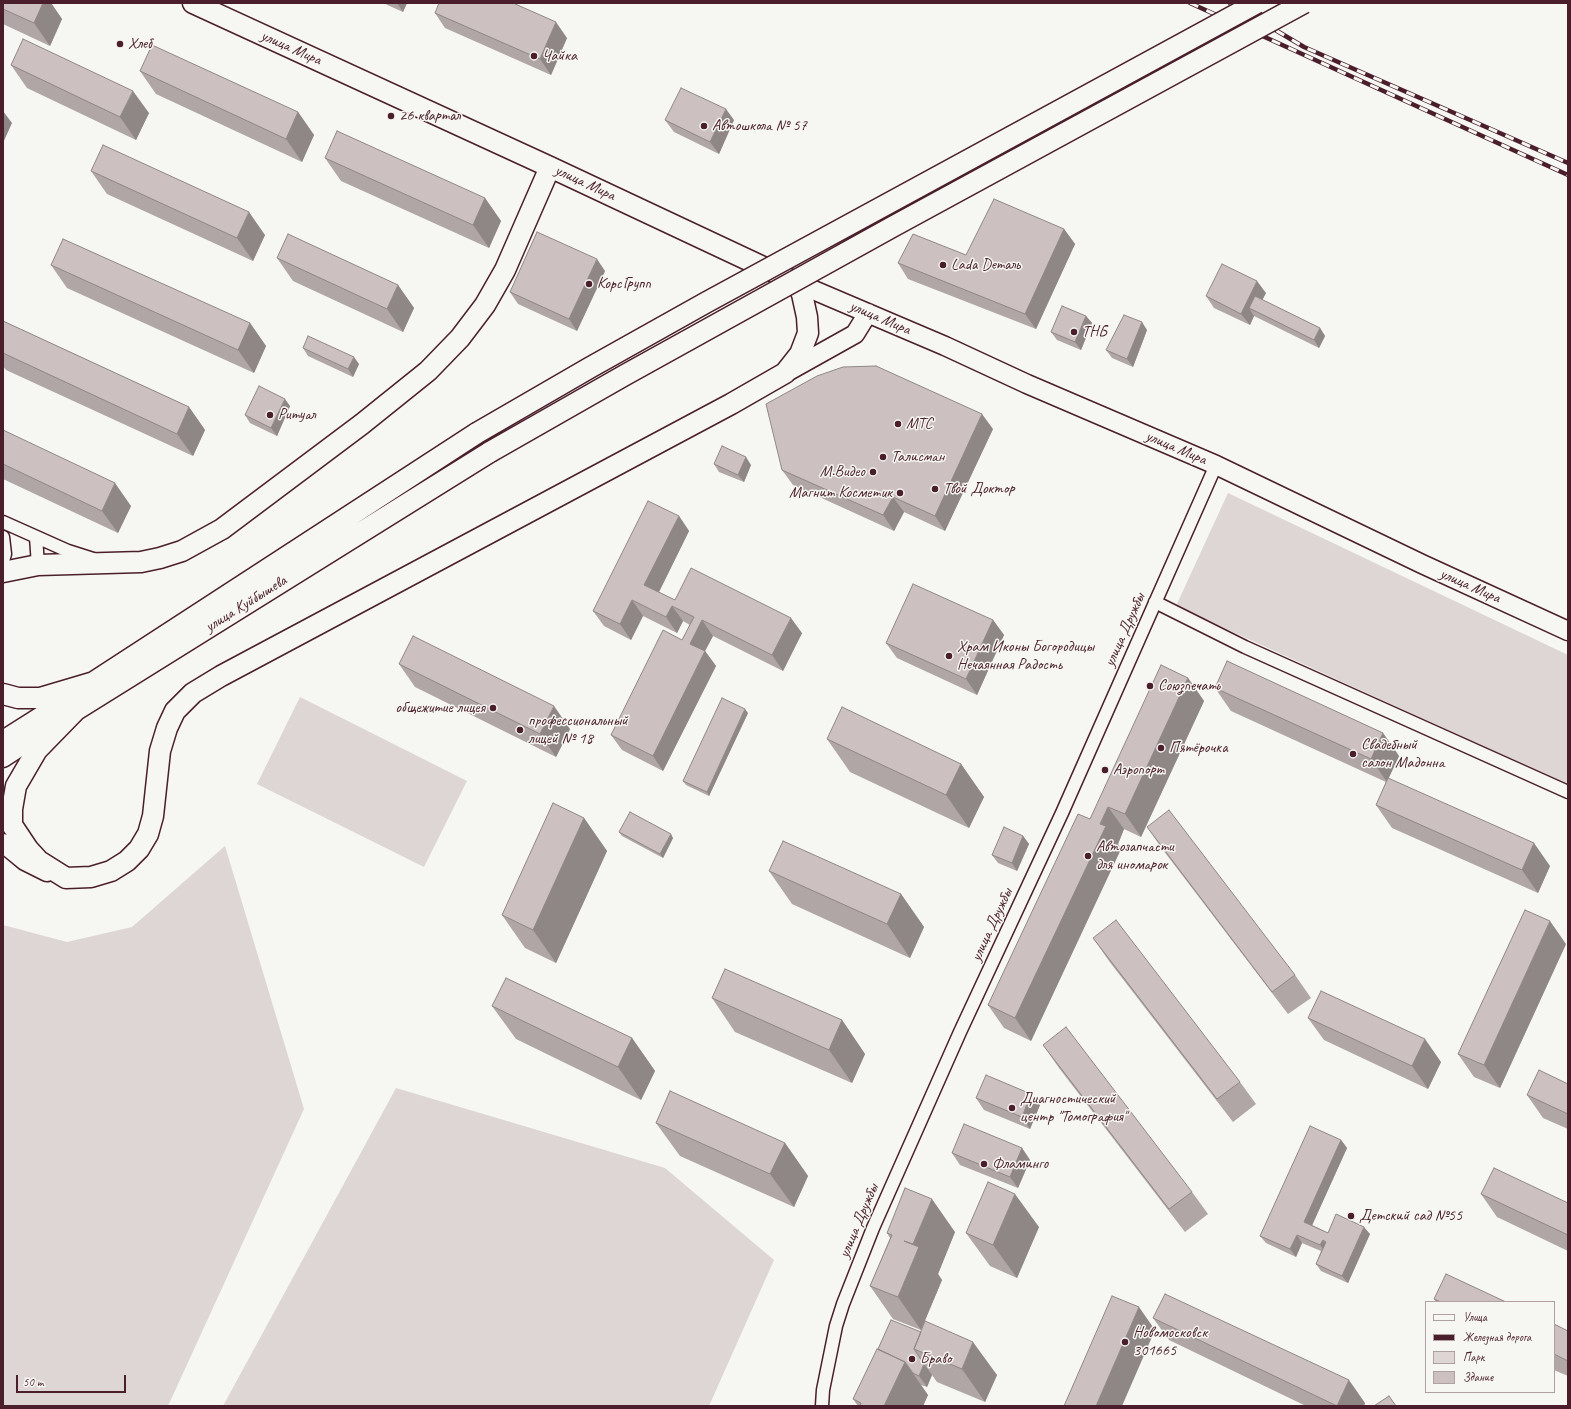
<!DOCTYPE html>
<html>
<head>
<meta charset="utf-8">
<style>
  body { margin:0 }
  #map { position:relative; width:1571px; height:1409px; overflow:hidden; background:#f6f6f2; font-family:Caveat,sans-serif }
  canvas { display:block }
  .frame { position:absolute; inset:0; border:4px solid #4a1f2b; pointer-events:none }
  .legend { position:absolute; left:1425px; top:1301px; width:130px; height:92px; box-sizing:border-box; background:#f6f6f2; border:1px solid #b1a0a2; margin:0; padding:5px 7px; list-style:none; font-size:12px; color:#4a1f2b }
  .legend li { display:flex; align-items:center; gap:8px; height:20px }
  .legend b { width:20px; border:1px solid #b1a0a2 }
  .scale { position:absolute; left:16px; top:1375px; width:110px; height:18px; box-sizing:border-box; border:2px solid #4a1f2b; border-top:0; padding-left:5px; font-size:12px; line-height:14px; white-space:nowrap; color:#4a1f2b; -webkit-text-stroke:3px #f6f6f2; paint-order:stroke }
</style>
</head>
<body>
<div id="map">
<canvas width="1571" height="1409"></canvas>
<div class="frame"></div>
<ul class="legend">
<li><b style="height:5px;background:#f6f6f2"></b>Улица</li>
<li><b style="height:5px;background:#4a1f2b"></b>Железная дорога</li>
<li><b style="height:11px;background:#ddd6d5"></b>Парк</li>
<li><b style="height:11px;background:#ccc1c0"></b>Здание</li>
</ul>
<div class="scale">50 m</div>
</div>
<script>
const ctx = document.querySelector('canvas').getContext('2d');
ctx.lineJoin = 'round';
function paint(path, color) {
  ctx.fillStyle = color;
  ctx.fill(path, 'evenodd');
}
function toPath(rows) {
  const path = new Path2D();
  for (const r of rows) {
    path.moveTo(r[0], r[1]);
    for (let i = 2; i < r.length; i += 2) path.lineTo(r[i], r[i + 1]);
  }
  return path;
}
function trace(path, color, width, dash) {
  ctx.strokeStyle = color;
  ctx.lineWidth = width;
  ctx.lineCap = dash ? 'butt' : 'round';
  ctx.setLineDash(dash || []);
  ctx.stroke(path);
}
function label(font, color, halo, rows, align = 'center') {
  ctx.font = font + ' Caveat,sans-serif';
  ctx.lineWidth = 3;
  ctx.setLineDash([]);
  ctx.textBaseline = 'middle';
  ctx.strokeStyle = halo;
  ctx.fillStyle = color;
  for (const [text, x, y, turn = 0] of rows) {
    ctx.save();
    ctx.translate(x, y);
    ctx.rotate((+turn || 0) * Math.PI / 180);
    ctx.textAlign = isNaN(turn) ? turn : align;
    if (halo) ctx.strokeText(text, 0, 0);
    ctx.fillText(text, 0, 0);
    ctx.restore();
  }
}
const green = toPath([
  [1228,493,1568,655,1568,785,1176,606],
  [300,697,467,781,424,867,257,784],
  [225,846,304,1109,168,1406,3,1406,3,925,67,942,132,927],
  [396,1088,665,1168,774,1260,709,1406,223,1406]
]);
const street = toPath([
  [3,522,68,551,93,559],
  [3,537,5,554,3,561],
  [36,537,38,565],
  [1155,602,1245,647,1568,792],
  [822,1406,823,1390,836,1326,843,1304,873,1228,960,1032,1062,813,1216,465]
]);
const secondary = toPath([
  [797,283,945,346,1027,384,1216,465,1422,564,1568,631],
  [787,372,855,334,868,313],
  [3,740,85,688],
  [3,758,58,722],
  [3,843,25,861,47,872]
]);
const primary = toPath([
  [193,3,550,167,797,283,802,294,807,317,808,333,800,354,785,373,731,404,221,676,193,693,175,711,167,728,160,751,153,816,148,834,139,849,127,861,111,871,91,877,66,878,39,861,28,849,12,825,12,809,16,786,37,750,76,710,490,452],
  [3,572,38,565,141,562,160,558,182,551,222,529,362,424,428,371,460,338,485,305,505,270,550,167],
  [3,694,18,698,40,698,94,682,477,433]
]);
const rail = toPath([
  [1190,3,1568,175],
  [1230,3,1304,47,1568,163]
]);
const primaryBridge = toPath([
  [477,433,591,367,707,302,1257,3],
  [490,452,625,375,894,226,1304,3]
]);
const wall = toPath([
  [3,3,51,3,62,19,50,46,3,24],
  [383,3,407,3,403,12],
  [435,13,567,38,551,75,445,28],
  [11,65,149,113,136,140,27,88],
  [140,71,298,112,314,135,302,162,156,94],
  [665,120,734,120,719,154,674,132],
  [325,158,485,198,501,221,489,248,341,181],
  [91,171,265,235,253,261,107,194],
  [1064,229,1075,244,1036,329,908,279,898,263,966,255],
  [277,258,398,285,414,308,403,332,293,281],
  [51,265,250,323,266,346,254,373,67,288],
  [605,271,577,331,518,304,510,292],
  [1266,293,1262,300,1320,328,1325,336,1319,348,1254,316,1250,325,1214,308,1206,296],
  [1086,316,1092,323,1081,350,1057,340,1051,332],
  [3,321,189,407,205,430,193,456,6,370,3,366],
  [1147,330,1133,367,1112,358,1106,350],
  [303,348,359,364,353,377,308,356],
  [290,406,277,436,250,423,245,415],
  [993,429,945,531,904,512,894,531,793,485,782,470],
  [3,430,131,506,118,533,3,479],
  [714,464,751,465,744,482,719,472],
  [679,516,689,531,659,592,675,600,802,633,783,671,713,636,705,651,716,666,663,771,622,750,611,735,682,640,690,625,683,621,677,633,643,616,631,640,604,626,593,611],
  [993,620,1004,635,977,695,897,658,886,643],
  [399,664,570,729,556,757,415,687],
  [1188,678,1204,701,1141,837,1124,829,1118,844,1121,849,1031,1041,1004,1028,988,1005,1090,819],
  [1215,688,1383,733,1399,756,1388,778,1550,866,1538,893,1392,828,1376,805,1386,782,1231,711],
  [748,713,709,796,686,785,683,781],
  [827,739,961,764,984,797,969,828,850,772],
  [584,818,607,851,556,963,525,948,502,915],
  [1147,827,1295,975,1311,998,1288,1014,1163,850],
  [619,832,673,838,663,858,622,836],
  [1023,836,1029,844,1017,871,998,863,992,855],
  [769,871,901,894,924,927,910,958,792,904],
  [1093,938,1240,1082,1256,1104,1233,1122,1109,961],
  [1566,944,1500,1088,1474,1077,1458,1054],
  [712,998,842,1020,865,1054,852,1083,735,1032],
  [492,1006,632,1038,655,1071,641,1100,516,1039],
  [1308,1018,1441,1062,1428,1089,1324,1040],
  [1043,1045,1192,1192,1208,1214,1185,1232,1059,1068],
  [1568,1084,1568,1129,1543,1118,1527,1095],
  [976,1098,1040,1105,1030,1129,984,1110],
  [656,1123,785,1143,808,1176,794,1207,680,1156],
  [1341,1140,1347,1148,1312,1225,1328,1233,1370,1234,1348,1283,1321,1271,1316,1264,1321,1251,1302,1243,1296,1257,1266,1243,1260,1236],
  [1022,1148,1030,1160,1018,1188,960,1165,952,1153],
  [1481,1194,1568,1203,1568,1251,1497,1217],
  [1039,1227,1017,1278,990,1266,966,1233],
  [955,1232,938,1274,942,1280,921,1330,893,1319,870,1286,890,1238,887,1233],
  [1434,1299,1506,1302,1436,1302],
  [1153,1318,1365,1403,1364,1406,1306,1406,1169,1340],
  [891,1320,997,1375,985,1402,937,1382,932,1375,927,1387,921,1385,928,1395,923,1406,858,1406,853,1399,878,1349],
  [1554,1324,1568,1331,1568,1376,1554,1370]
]);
const shadedWall = toPath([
  [43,3,51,3,62,19,50,46,34,23],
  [397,3,407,3,403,12],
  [556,22,567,38,551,75,540,59],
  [133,91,149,113,136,140,120,117],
  [726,109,734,120,719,154,710,142],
  [3,111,12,123,3,143],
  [298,112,314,135,302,162,286,139],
  [485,198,501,221,489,248,473,225],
  [249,212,265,235,253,261,237,238],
  [1064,229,1075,244,1036,329,1025,314],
  [597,259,605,271,577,331,569,319],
  [1257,281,1266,293,1256,312,1249,308,1254,316,1250,325,1241,314],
  [398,285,414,308,403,332,387,309],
  [1086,316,1092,323,1081,350,1075,342],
  [1142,322,1147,330,1133,367,1127,359],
  [250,323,266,346,254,373,238,350],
  [1320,328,1325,336,1319,348,1314,340],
  [354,357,359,364,353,377,348,369],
  [285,399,290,406,277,436,271,428],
  [189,407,205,430,193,456,177,434],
  [982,414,993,429,945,531,935,516],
  [746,457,751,465,744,482,738,475],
  [115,483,131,506,118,533,102,511],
  [893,497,904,512,894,531,883,515],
  [679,516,689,531,655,600,644,585],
  [632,600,643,616,631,640,620,624],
  [672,606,683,621,677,633,666,617],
  [791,618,802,633,783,671,772,655],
  [702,620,713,636,705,651,716,666,663,771,653,756,690,644],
  [993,620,1004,635,977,695,966,679],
  [1188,678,1204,701,1141,837,1125,814],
  [554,706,570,729,556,757,540,734],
  [745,709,748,713,709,796,707,792],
  [1383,733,1399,756,1387,782,1371,759],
  [961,764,984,797,969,828,946,795],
  [1108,807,1124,829,1118,844,1121,849,1031,1041,1015,1018],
  [584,818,607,851,556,963,533,930],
  [671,834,673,838,663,858,660,854],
  [1023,836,1029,844,1017,871,1012,863],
  [1534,843,1550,866,1538,893,1522,870],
  [901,894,924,927,910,958,887,924],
  [1550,921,1566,944,1500,1088,1484,1065],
  [842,1020,865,1054,852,1083,829,1050],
  [632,1038,655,1071,641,1100,618,1067],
  [1425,1039,1441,1062,1428,1089,1412,1066],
  [1031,1094,1040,1105,1030,1129,1022,1117],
  [1341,1140,1347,1148,1310,1230,1304,1222],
  [785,1143,808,1176,794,1207,770,1174],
  [1022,1148,1030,1160,1018,1188,1010,1177],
  [1015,1194,1039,1227,1017,1278,993,1245],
  [932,1199,955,1232,938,1274,942,1280,921,1330,898,1297,918,1250,913,1244],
  [1364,1227,1370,1234,1348,1283,1342,1276],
  [1297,1235,1302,1243,1296,1257,1290,1249],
  [1323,1240,1328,1248,1326,1253,1320,1245],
  [1139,1307,1155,1330,1122,1406,1096,1406],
  [973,1342,997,1375,985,1402,962,1369],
  [905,1362,928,1395,923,1406,884,1406],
  [924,1364,932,1375,927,1387,919,1376],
  [1349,1380,1365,1403,1364,1406,1337,1406]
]);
const building = toPath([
  [3,3,43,3,34,23,3,9,3,3],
  [439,3,513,3,556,22,540,59,435,13,439,3],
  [23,39,133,91,120,117,11,65,23,39],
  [152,45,298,112,286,139,140,71,152,45],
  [681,88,726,109,710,142,665,120,681,88],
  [337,131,485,198,473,225,325,158,337,131],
  [103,145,249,212,237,238,91,171,103,145],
  [994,199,1064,229,1025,314,898,263,913,234,966,255,994,199],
  [537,232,597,259,569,319,510,292,537,232],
  [288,234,398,285,387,309,277,258,288,234],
  [63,239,250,323,238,350,51,265,63,239],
  [1222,264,1257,281,1241,314,1206,296,1222,264],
  [1255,296,1320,328,1314,340,1249,308,1255,296],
  [1062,306,1086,316,1075,342,1051,332,1062,306],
  [1124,315,1142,322,1127,359,1106,350,1124,315],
  [3,321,189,407,177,434,3,353,3,321],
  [308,336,354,357,348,369,303,348,308,336],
  [876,366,982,414,935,516,893,497,883,515,782,470,766,404,817,376,843,367,876,366],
  [259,386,285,399,271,428,245,415,259,386],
  [3,430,115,483,102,511,3,464,3,430],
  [722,446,746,457,738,475,714,464,722,446],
  [648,501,679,516,644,585,675,600,691,568,791,618,772,655,702,620,690,644,705,651,653,756,611,735,663,630,682,640,694,617,672,606,666,617,632,600,620,624,593,611,648,501],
  [913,584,993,620,966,679,886,643,913,584],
  [413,636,554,706,540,734,399,664,413,636],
  [1227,661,1383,733,1371,759,1215,688,1227,661],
  [1161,665,1188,678,1125,814,1108,807,1100,824,1106,826,1015,1018,988,1005,1078,814,1090,819,1161,665],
  [722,698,745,709,707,792,683,781,722,698],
  [842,707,961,764,946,795,827,739,842,707],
  [1388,778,1534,843,1522,870,1376,805,1388,778],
  [553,803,584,818,533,930,502,915,553,803],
  [1169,810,1295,975,1272,992,1147,827,1169,810],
  [630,812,671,834,660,854,619,832,630,812],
  [1004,827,1023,836,1012,863,992,855,1004,827],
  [783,841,901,894,887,924,769,871,783,841],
  [1525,910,1550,921,1484,1065,1458,1054,1525,910],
  [1116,920,1240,1082,1217,1099,1093,938,1116,920],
  [725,969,842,1020,829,1050,712,998,725,969],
  [506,978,632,1038,618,1067,492,1006,506,978],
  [1321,991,1425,1039,1412,1066,1308,1018,1321,991],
  [1066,1027,1192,1192,1169,1209,1043,1045,1066,1027],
  [1539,1070,1568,1084,1568,1114,1527,1095,1539,1070],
  [986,1075,1031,1094,1022,1117,976,1098,986,1075],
  [670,1091,785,1143,770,1174,656,1123,670,1091],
  [964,1124,1022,1148,1010,1177,952,1153,964,1124],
  [1310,1126,1341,1140,1304,1222,1328,1233,1336,1214,1364,1227,1342,1276,1316,1264,1326,1242,1323,1240,1320,1245,1297,1235,1290,1249,1260,1236,1310,1126],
  [1494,1168,1568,1203,1568,1235,1481,1194,1494,1168],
  [988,1182,1015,1194,993,1245,966,1233,988,1182],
  [905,1188,932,1199,913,1244,904,1241,919,1247,898,1297,870,1286,892,1235,887,1233,905,1188],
  [1446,1274,1506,1302,1441,1302,1434,1299,1446,1274],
  [1165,1294,1349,1380,1337,1406,1153,1318,1165,1294],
  [1112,1296,1139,1307,1096,1406,1064,1406,1112,1296],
  [891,1320,921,1332,914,1349,924,1364,919,1376,913,1373,905,1362,878,1349,891,1320],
  [925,1321,973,1342,962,1369,914,1349,925,1321],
  [1554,1324,1568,1331,1568,1361,1554,1354,1554,1324],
  [877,1349,905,1362,884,1406,860,1406,861,1403,853,1399,877,1349],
  [1389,1396,1396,1406,1374,1406,1389,1396]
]);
const markers = [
  [120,44,4,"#4a1f2b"],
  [534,56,4,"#4a1f2b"],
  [391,116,4,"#4a1f2b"],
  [704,126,4,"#4a1f2b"],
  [943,265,4,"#4a1f2b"],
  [589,284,4,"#4a1f2b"],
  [1074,332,4,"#4a1f2b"],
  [270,415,4,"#4a1f2b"],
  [898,424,4,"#4a1f2b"],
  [883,457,4,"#4a1f2b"],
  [873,472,4,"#4a1f2b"],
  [935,489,4,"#4a1f2b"],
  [900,493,4,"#4a1f2b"],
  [949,656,4,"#4a1f2b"],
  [1150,686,4,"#4a1f2b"],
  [493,708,4,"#4a1f2b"],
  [520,730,4,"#4a1f2b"],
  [1161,748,4,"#4a1f2b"],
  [1353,754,4,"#4a1f2b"],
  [1105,770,4,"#4a1f2b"],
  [1088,856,4,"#4a1f2b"],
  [1012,1108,4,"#4a1f2b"],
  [984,1164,4,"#4a1f2b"],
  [1351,1216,4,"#4a1f2b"],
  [1125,1342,4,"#4a1f2b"],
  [912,1359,4,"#4a1f2b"]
];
const poiNames = [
  ["Хлеб",128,44],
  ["Чайка",542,56],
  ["26 квартал",399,116],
  ["Автошкола № 57",712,126],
  ["Lada Dеталь",951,265],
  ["КорсГрупп",597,284],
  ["ТНБ",1082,332],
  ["Ритуал",278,415],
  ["МТС",906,424],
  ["Талисман",891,457],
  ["М.Видео",865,472,"right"],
  ["Твой Доктор",943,489],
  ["Магнит Косметик",892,493,"right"],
  ["Храм Иконы Богородицы",957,647],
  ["Нечаянная Радость",957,665],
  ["Союзпечать",1158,686],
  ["общежитие лицея",485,708,"right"],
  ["профессиональный",528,721],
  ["лицей № 18",528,739],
  ["Свадебный",1361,745],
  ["салон Мадонна",1361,763],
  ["Пятёрочка",1169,748],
  ["Аэропорт",1113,770],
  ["Автозапчасти",1096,847],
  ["для иномарок",1096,865],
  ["Диагностический",1020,1099],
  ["центр \"Томография\"",1020,1117],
  ["Фламинго",992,1164],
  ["Детский сад №55",1359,1216],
  ["Новомосковск",1133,1333],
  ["301665",1133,1351],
  ["Браво",920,1359]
];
const streetNames = [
  ["улица Мира",291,48,24],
  ["улица Мира",585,183,25],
  ["улица Мира",880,318,23],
  ["улица Мира",1176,448,23],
  ["улица Мира",1470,586,24],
  ["улица Куйбышева",246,604,-32],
  ["улица Дружбы",1125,630,-66],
  ["улица Дружбы",992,925,-65],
  ["улица Дружбы",859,1221,-67]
];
paint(green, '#ddd6d5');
trace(street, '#4a1f2b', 15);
trace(secondary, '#4a1f2b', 21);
trace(primary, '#4a1f2b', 23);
trace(street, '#f6f6f2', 12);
trace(secondary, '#f6f6f2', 18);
trace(primary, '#f6f6f2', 20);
trace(rail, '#4a1f2b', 4.5);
trace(rail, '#f6f6f2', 3, [9]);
trace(primaryBridge, '#4a1f2b', 23, []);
trace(primaryBridge, '#f6f6f2', 20);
paint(wall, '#afa6a5');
paint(shadedWall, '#8f8786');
paint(building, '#ccc1c0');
trace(building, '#8f8786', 1);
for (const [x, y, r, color] of markers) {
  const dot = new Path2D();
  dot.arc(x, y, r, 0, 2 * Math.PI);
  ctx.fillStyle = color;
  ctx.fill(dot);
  trace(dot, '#f6f6f2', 1.5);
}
label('16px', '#4a1f2b', '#f6f6f2', poiNames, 'left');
label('16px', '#4a1f2b', '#f6f6f2', streetNames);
</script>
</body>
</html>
